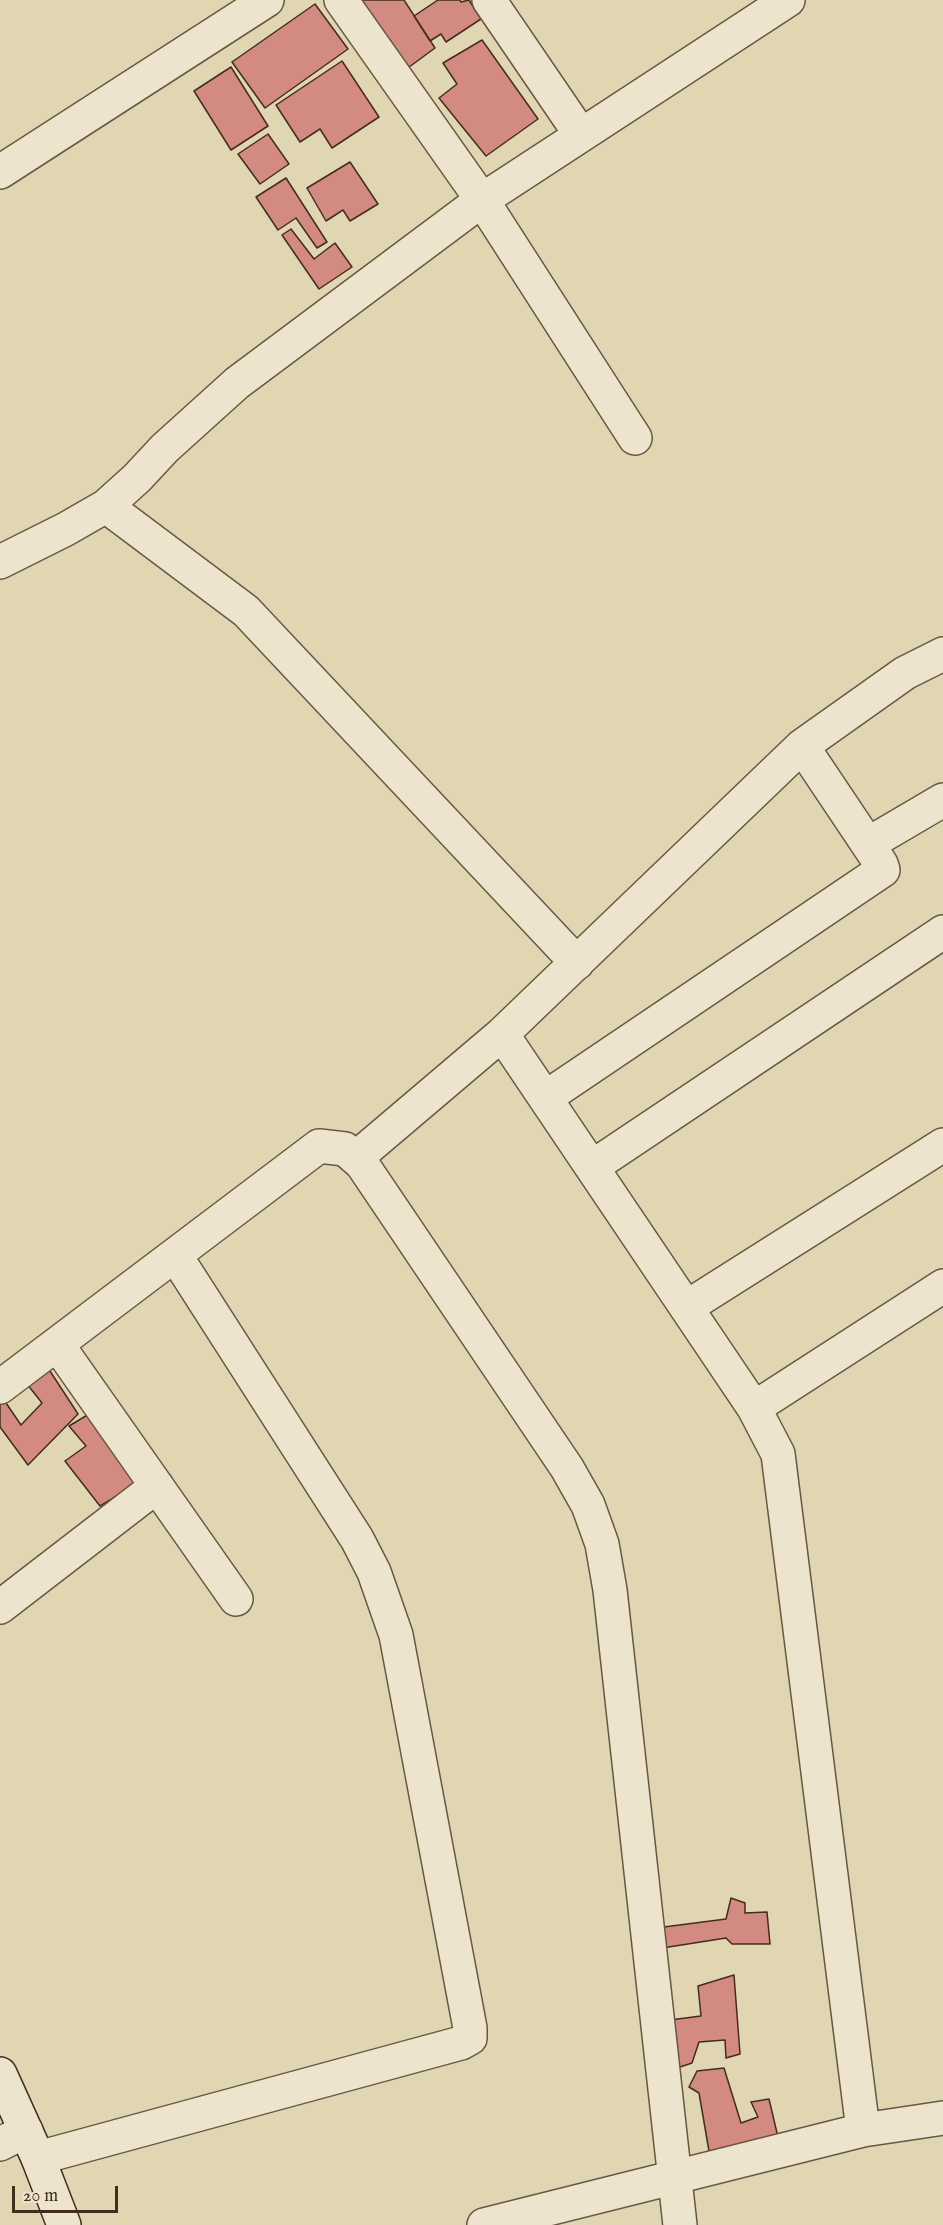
<!DOCTYPE html>
<html>
<head>
<meta charset="utf-8">
<style>
  body { margin:0 }
  #map { position:relative; width:943px; height:2225px; overflow:hidden; background:#e1d6b2; font-family:"IM FELL English",serif }
  canvas { display:block }
  .scale { position:absolute; left:12px; top:2186px; width:106px; height:27px; box-sizing:border-box; border:3px solid #432c20; border-top:0; padding-left:8px; font-size:18px; line-height:21px; white-space:nowrap; color:#432c20; -webkit-text-stroke:4px #ece4cd; paint-order:stroke }
</style>
</head>
<body>
<div id="map">
<canvas width="943" height="2225"></canvas>
<div class="scale">20 m</div>
</div>
<script>
const ctx = document.querySelector('canvas').getContext('2d');
ctx.lineJoin = 'round';
function paint(path, color) {
  ctx.fillStyle = color;
  ctx.fill(path, 'evenodd');
}
function toPath(rows) {
  const path = new Path2D();
  for (const r of rows) {
    path.moveTo(r[0], r[1]);
    for (let i = 2; i < r.length; i += 2) path.lineTo(r[i], r[i + 1]);
  }
  return path;
}
function trace(path, color, width, dash) {
  ctx.strokeStyle = color;
  ctx.lineWidth = width;
  ctx.lineCap = dash ? 'butt' : 'round';
  ctx.setLineDash(dash || []);
  ctx.stroke(path);
}
const building = toPath([
  [353,0,404,0,435,48,401,73,353,0],
  [438,0,460,0,461,2,469,0,481,19,446,42,441,34,430,41,414,16,438,0],
  [315,4,348,49,265,108,232,62,315,4],
  [482,40,538,119,486,156,439,98,457,84,443,63,482,40],
  [342,61,379,117,332,148,320,129,300,142,276,105,342,61],
  [231,67,268,126,231,150,194,91,231,67],
  [268,134,289,164,260,184,238,154,268,134],
  [350,162,378,204,350,221,343,210,326,221,307,188,350,162],
  [286,178,327,242,317,248,296,218,278,230,256,197,286,178],
  [291,229,314,259,335,243,352,267,319,289,282,235,291,229],
  [48,1368,78,1414,28,1465,0,1427,0,1403,4,1400,21,1425,42,1403,27,1384,48,1368],
  [94,1411,142,1481,100,1506,65,1461,86,1446,69,1426,94,1411],
  [731,1898,745,1903,745,1913,767,1912,770,1944,732,1944,726,1938,656,1949,656,1928,726,1919,731,1898],
  [734,1975,740,2054,726,2058,725,2040,699,2042,692,2063,674,2069,670,2020,701,2016,698,1986,734,1975],
  [724,2068,741,2123,758,2117,751,2102,769,2099,777,2133,773,2140,710,2157,699,2093,689,2087,697,2071,724,2068]
]);
const street = toPath([
  [341,0,482,200,635,438],
  [489,0,581,135],
  [0,172,267,0],
  [106,506,246,611,577,963],
  [0,562,66,529,106,506,137,478,165,448,237,383,482,200,788,0],
  [868,844,943,800],
  [502,1034,754,1408,778,1454,863,2130],
  [545,1098,883,870,881,864,802,746],
  [356,1158,502,1034,802,746,905,673,943,654],
  [592,1167,943,932],
  [687,1307,943,1145],
  [57,1344,236,1599],
  [0,1387,319,1146,345,1149,362,1164,567,1468,588,1505,602,1544,610,1590,680,2225],
  [754,1408,943,1286],
  [0,1607,157,1486],
  [0,2144,26,2131],
  [38,2158,461,2043,470,2038,470,2028,396,1635,374,1572,357,1539,175,1255],
  [484,2225,863,2130,943,2118]
]);
const secondary = toPath([
  [0,2074,38,2158,64,2225]
]);
paint(building, '#d38a81');
trace(building, '#432c20', 1.5);
trace(street, '#6a5644', 36);
trace(secondary, '#432c20', 36);
trace(street, '#ece4cd', 33);
trace(secondary, '#ece4cd', 33);
</script>
</body>
</html>
